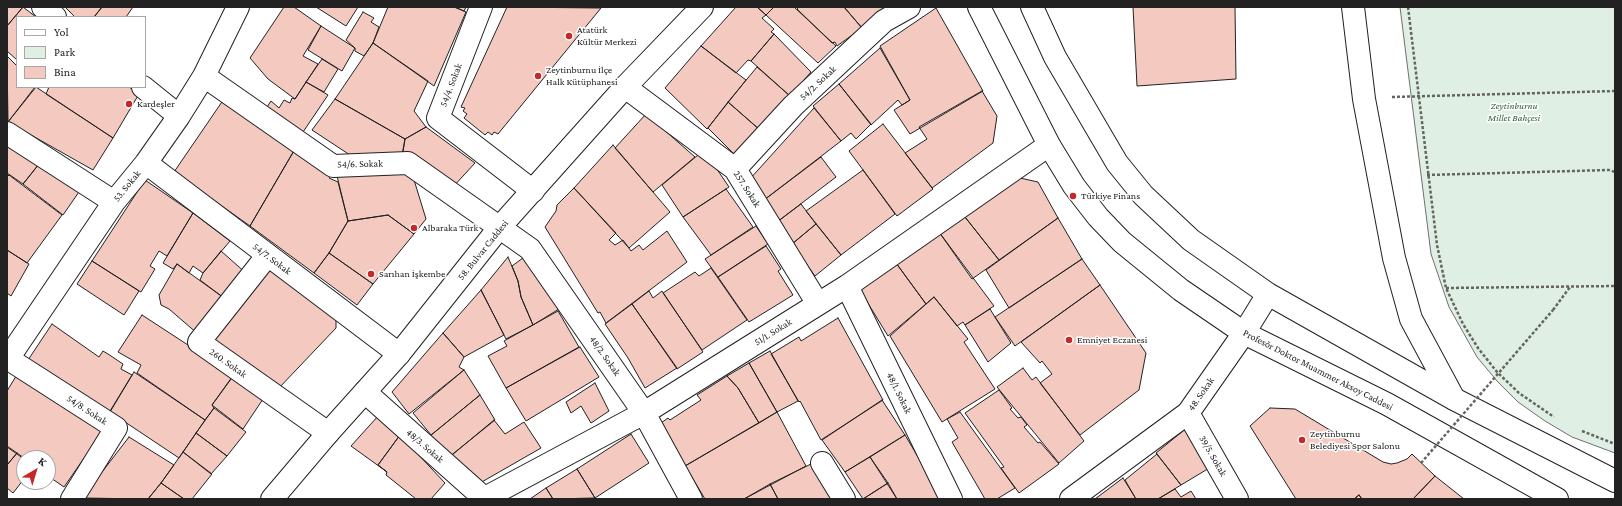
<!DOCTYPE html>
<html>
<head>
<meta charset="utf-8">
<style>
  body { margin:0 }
  #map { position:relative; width:1622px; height:506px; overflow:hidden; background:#fff; font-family:"Crimson Pro",serif }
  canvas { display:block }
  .frame { position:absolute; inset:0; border:8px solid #222; pointer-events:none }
  .legend { position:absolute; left:16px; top:16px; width:130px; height:72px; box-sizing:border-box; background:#fff; border:1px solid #a7a7a7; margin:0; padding:5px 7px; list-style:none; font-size:12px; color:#222 }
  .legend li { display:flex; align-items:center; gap:8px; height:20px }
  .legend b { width:20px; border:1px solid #a7a7a7 }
  .north { position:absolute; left:16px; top:450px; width:40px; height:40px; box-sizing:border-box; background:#fff; border:1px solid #a7a7a7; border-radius:50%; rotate:38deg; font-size:11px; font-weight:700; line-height:16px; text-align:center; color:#222 }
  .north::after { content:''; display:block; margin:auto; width:14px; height:18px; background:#c62828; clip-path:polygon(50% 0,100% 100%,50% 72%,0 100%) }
</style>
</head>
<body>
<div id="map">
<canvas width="1622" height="506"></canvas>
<div class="frame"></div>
<ul class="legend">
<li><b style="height:5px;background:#fff"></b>Yol</li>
<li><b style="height:11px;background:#e0efe3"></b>Park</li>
<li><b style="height:11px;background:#f3c9c0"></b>Bina</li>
</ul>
<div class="north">K</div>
</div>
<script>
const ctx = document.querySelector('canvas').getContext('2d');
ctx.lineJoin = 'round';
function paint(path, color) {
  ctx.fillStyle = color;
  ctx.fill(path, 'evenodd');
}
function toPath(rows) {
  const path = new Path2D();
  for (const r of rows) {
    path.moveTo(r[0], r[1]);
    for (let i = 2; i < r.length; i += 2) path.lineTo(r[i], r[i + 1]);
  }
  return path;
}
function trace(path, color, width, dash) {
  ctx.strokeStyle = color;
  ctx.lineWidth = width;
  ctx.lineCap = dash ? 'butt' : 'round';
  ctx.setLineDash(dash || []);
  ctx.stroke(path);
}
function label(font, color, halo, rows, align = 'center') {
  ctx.font = font + ' "Crimson Pro",serif';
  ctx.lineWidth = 3;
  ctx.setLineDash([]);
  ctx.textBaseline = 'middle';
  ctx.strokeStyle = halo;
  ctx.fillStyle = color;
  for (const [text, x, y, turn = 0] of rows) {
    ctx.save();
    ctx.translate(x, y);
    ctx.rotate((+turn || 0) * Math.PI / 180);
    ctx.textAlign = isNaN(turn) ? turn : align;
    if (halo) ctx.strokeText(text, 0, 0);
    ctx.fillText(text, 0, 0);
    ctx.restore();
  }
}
const green = toPath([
  [1400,7,1615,7,1615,453,1572,437,1545,421,1518,402,1497,381,1477,357,1449,307,1431,254,1400,7]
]);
const building = toPath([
  [7,7,23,7,7,26,7,7],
  [23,7,36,17,17,17,17,60,7,51,7,26,23,7],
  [65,7,102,7,94,17,75,17,65,7],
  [102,7,133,7,126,17,94,17,102,7],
  [284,7,294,7,321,26,303,56,318,64,295,99,268,79,250,58,284,7],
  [316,7,358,7,346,26,316,7],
  [388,7,454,7,466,12,434,86,373,43,388,7],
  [455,7,466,7,464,11,455,7],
  [507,7,601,8,498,134,494,132,492,135,488,132,485,135,464,118,467,114,463,111,465,108,461,107,507,7],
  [736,7,757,7,766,15,762,18,774,29,771,32,774,34,751,61,748,60,736,73,701,46,736,7],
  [757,7,774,7,766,15,757,7],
  [774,7,794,7,836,46,818,63,766,15,774,7],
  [799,7,844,7,862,28,837,46,835,42,832,43,797,9,799,7],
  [844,7,885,7,862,28,844,7],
  [1133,7,1235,7,1236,79,1137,86,1133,7],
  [936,8,983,91,910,134,894,110,910,100,880,46,936,8],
  [363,12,374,18,371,22,379,27,373,43,364,56,355,51,355,48,346,40,363,12],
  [321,26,355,48,342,71,308,50,321,26],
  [774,34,811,72,790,96,751,61,774,34],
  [373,43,428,81,414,111,426,127,405,139,335,99,373,43],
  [701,46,746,80,707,129,665,88,701,46],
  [880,48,910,100,902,105,898,100,871,125,839,84,880,48],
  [7,56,17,66,17,87,35,87,8,122,7,56],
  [322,59,338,69,324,92,306,82,322,59],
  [757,67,790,96,760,130,728,102,757,67],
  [306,82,328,95,301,135,263,113,271,101,279,108,284,100,290,103,292,98,295,99,306,82],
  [839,84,871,124,856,139,851,133,841,141,813,106,839,84],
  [36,87,113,138,93,170,8,122,36,87],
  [49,87,129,87,139,94,113,138,46,94,49,87],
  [982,91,997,116,993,143,932,188,905,153,927,139,919,127,982,91],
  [226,96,295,149,250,226,174,172,226,96],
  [335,99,405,139,402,155,350,155,312,130,335,99],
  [728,102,760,130,737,157,708,128,728,102],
  [814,108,841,141,764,200,749,180,814,108],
  [646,114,695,157,653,192,615,148,646,114],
  [883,124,933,189,897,216,849,151,883,124],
  [426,127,475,163,452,188,403,152,405,139,426,127],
  [7,139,39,164,23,184,7,173,7,139],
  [613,145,670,212,629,248,574,188,613,145],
  [295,149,333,173,329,178,338,182,348,221,329,253,314,273,250,226,295,149],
  [704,150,729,187,683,217,662,185,704,150],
  [821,157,836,177,777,222,764,200,821,157],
  [39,164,81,189,63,215,23,184,39,164],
  [411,170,426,219,414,234,388,215,348,221,337,176,411,170],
  [863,170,895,214,841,255,806,211,863,170],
  [9,175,62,215,27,263,7,250,7,177,9,175],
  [1020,178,1038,182,1058,218,999,260,965,217,1020,178],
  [145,180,193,213,167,256,159,251,150,266,155,269,141,292,92,261,145,180],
  [574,188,616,233,609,240,615,245,623,240,631,251,639,245,643,250,667,231,687,262,606,323,600,312,598,313,545,227,556,211,557,205,574,188],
  [726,189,753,227,711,255,683,217,726,189],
  [801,204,816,224,792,244,777,222,801,204],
  [193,213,230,241,203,273,193,266,189,273,177,264,173,269,163,263,193,213],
  [388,215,414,234,373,284,329,253,348,221,388,215],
  [965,217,999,260,972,279,939,232,965,217],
  [1058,218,1082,259,1009,308,986,270,1058,218],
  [816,224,841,255,815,276,792,244,816,224],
  [756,226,768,244,718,277,705,259,756,226],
  [939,232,994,306,965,325,963,322,957,326,934,297,926,304,896,263,939,232],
  [766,246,781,269,778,271,793,295,749,322,718,277,766,246],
  [7,250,29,264,11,296,7,293,7,250],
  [221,251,247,274,224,298,200,280,203,273,221,251],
  [329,253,373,284,357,305,314,273,329,253],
  [527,255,559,309,533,325,521,297,518,281,512,266,527,255],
  [508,257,518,281,521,297,533,325,506,339,481,290,508,257],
  [1082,259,1100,285,1015,346,995,317,1082,259],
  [92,261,139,291,124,315,77,284,92,261],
  [896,263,926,304,888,336,858,287,896,263],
  [177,264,224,298,198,334,169,309,161,305,159,295,177,264],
  [265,266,336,320,336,328,278,389,208,340,265,266],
  [711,268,747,320,702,350,663,293,695,272,699,276,711,268],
  [1100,285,1146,353,1139,390,1080,435,1040,383,1052,374,1042,361,1040,363,1021,342,1100,285],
  [481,290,504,335,464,357,443,333,481,290],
  [649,291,653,298,662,291,703,352,677,369,632,304,649,291],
  [934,297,968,339,964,342,995,389,942,422,890,336,934,297],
  [632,304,677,368,645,388,628,358,605,324,632,304],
  [990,309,1011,343,988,362,965,325,990,309],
  [558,311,579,347,506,388,488,356,507,346,504,341,558,311],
  [142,315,234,375,212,405,214,408,205,420,137,373,141,365,118,352,142,315],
  [838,318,883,400,821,440,800,401,799,402,771,354,799,337,801,341,838,318],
  [52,324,99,357,103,351,108,354,123,364,121,369,132,375,107,416,26,363,52,324],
  [443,333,464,357,459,367,464,370,409,414,392,392,443,333],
  [580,347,599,377,526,421,506,388,580,347],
  [770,351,798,401,777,412,749,363,770,351],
  [749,363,777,412,759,423,738,388,727,376,749,363],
  [1023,368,1032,380,1036,377,1084,441,1059,463,997,387,1023,368],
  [464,370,480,395,431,435,413,413,464,370],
  [134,372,205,420,179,458,110,412,134,372],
  [18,373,105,428,64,487,48,476,48,458,24,459,7,447,7,391,18,373],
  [727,376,738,388,759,423,685,466,661,423,668,418,670,420,701,400,697,395,727,376],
  [232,377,265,396,243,429,212,405,232,377],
  [595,383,609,411,591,423,581,406,571,413,566,402,595,383],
  [999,390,1012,408,1010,409,1018,418,1021,417,1027,425,1024,427,1038,443,1040,442,1059,464,1019,493,1001,468,1004,467,965,413,999,390],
  [480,395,495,420,449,457,430,436,480,395],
  [882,400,905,435,845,472,822,440,882,400],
  [214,408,246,432,227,456,196,433,214,408],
  [1270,408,1295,409,1383,462,1391,464,1397,463,1407,459,1412,454,1435,476,1413,499,1362,499,1359,495,1354,499,1296,499,1250,426,1270,408],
  [777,412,806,466,744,499,705,499,685,466,777,412],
  [960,412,1015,488,997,499,985,499,952,442,958,438,947,419,960,412],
  [379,415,400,435,378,465,387,472,351,446,379,415],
  [494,420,505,434,524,422,541,448,480,483,452,455,494,420],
  [1189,426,1211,467,1181,485,1156,453,1189,426],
  [196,433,227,456,211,474,183,452,196,433],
  [631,434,649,463,595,498,577,469,631,434],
  [400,435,445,483,431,499,416,499,386,475,387,472,378,465,400,435],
  [905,435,943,499,897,499,870,457,905,435],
  [129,437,174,465,161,483,148,499,82,498,129,437],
  [7,446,17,453,7,465,7,446],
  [183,452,212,474,192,499,184,499,161,483,183,452],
  [17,453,24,458,24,479,13,493,7,488,7,465,17,453],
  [1157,454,1181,485,1158,499,1136,499,1125,480,1157,454],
  [870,457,888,483,863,499,845,472,870,457],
  [811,464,831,499,778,499,770,484,811,464],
  [577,469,595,498,553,499,546,488,577,469],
  [1435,476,1464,499,1413,499,1435,476],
  [1123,478,1136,499,1095,499,1123,478],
  [161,483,184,499,148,499,161,483],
  [888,483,897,499,863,499,888,483],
  [770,484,778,499,744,499,770,484],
  [546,488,553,499,530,499,546,488],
  [1175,489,1181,497,1191,491,1196,499,1158,499,1175,489],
  [1359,495,1362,499,1354,499,1359,495]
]);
const path = toPath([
  [1408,7,1437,245,1446,288,1463,324,1478,348,1497,372,1519,393,1554,417],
  [1392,97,1615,91],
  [1427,175,1609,170,1615,172],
  [1446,288,1615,286],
  [1553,310,1570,287],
  [1582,431,1615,444]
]);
const minor = toPath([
  [43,7,55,17],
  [481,7,438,118,533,191],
  [204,76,333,166,408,163,530,249,644,413,691,499],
  [143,87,179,116],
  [625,87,735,169,818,304],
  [7,133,114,202],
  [146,163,399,354],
  [735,169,793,106,884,21,909,7],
  [267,256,199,342,328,433],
  [847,286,951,499],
  [7,358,116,428,72,499],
  [7,360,114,202,146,163,179,116,204,76,238,7],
  [365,392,485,499],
  [822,463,844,499],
  [485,498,644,413,847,286,1049,145]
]);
const tertiary = toPath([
  [1188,413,1237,499]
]);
const secondary = toPath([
  [979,7,1049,145,1074,186,1098,217,1122,242,1181,290,1244,333,1387,404,1557,499],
  [1032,7,1055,57,1117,163,1143,195,1191,240,1268,294,1454,399,1615,481],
  [1353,7,1364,99,1394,258,1411,319,1454,399],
  [272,499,328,433,399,354,499,228,625,87,702,7],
  [1071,499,1188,413,1244,333,1268,294]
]);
const pathBridge = toPath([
  [1421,463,1553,310]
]);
const markers = [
  [569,36,4,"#c62828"],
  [538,76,4,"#c62828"],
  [129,104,4,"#c62828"],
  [1073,196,4,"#c62828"],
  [414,228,4,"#c62828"],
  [371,274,4,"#c62828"],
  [1069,340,4,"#c62828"],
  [1302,440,4,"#c62828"]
];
const poiNames = [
  ["Atatürk",577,30],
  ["Kültür Merkezi",577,42],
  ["Zeytinburnu İlçe",546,70],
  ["Halk Kütüphanesi",546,82],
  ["Kardeşler",137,104],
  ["Türkiye Finans",1081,196],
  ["Albaraka Türk",422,228],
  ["Sarıhan İşkembe",379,274],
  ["Emniyet Eczanesi",1077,340],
  ["Zeytinburnu",1310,434],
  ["Belediyesi Spor Salonu",1310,446]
];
const streetNames = [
  ["54/2. Sokak",818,83,-43],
  ["54/4. Sokak",451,85,-69],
  ["54/6. Sokak",360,164,-1],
  ["53. Sokak",127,186,-51],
  ["257. Sokak",747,189,57],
  ["58. Bulvar Caddesi",483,250,-51],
  ["54/7. Sokak",272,259,37],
  ["51/1. Sokak",773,332,-32],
  ["48/2. Sokak",605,356,55],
  ["260. Sokak",228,363,35],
  ["Profesör Doktor Muammer Aksoy Caddesi",1318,370,27],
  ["48/1. Sokak",899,393,64],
  ["48. Sokak",1201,394,-55],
  ["54/8. Sokak",87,410,33],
  ["48/3. Sokak",425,446,41],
  ["39/5. Sokak",1213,456,60]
];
const parkNames = [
  ["Zeytinburnu",1514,106],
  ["Millet Bahçesi",1514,118]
];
paint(green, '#e0efe3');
trace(green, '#6f6f6f', 1);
paint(building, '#f3c9c0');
trace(building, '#222', 1);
trace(minor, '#222', 24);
trace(tertiary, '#222', 24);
trace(secondary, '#222', 24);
trace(path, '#646464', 2.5, [3, 2]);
trace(minor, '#fff', 22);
trace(tertiary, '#fff', 22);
trace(secondary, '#fff', 22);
trace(pathBridge, '#646464', 2.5, [3, 2]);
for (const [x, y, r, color] of markers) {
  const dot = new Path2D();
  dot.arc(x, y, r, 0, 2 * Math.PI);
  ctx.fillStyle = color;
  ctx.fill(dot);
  trace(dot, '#fff', 1.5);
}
label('10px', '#222', '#fff', poiNames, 'left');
label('10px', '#222', '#fff', streetNames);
label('italic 10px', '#2f5e38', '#fff', parkNames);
</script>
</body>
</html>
